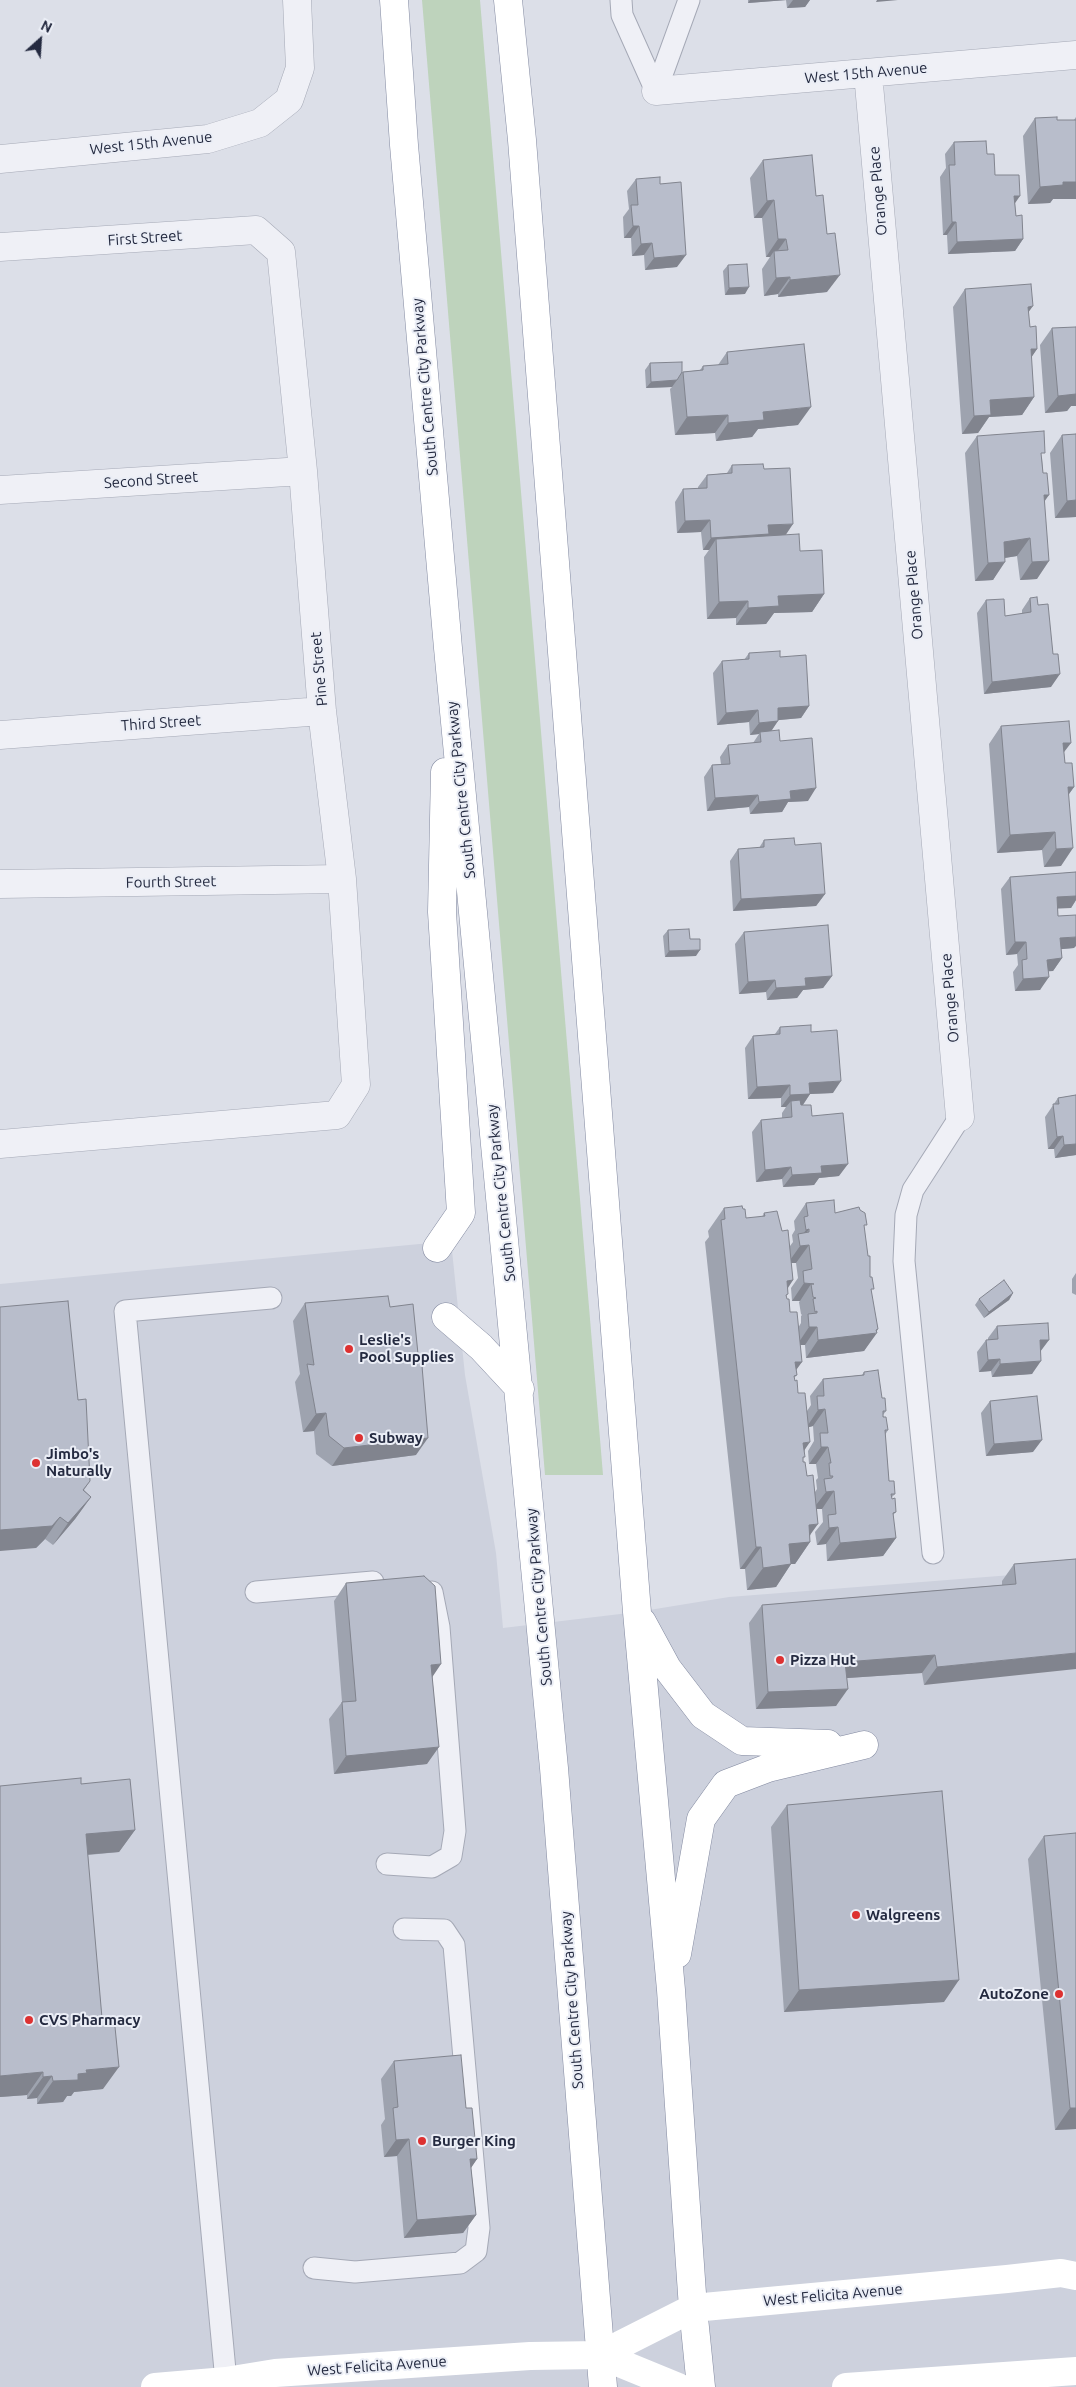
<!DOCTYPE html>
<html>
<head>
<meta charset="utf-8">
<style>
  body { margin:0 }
  #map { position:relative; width:1076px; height:2387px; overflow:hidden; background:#dcdfe8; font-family:Ubuntu,sans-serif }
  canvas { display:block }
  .north { position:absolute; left:15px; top:15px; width:50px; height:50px; -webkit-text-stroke:4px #ebeef6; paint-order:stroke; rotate:26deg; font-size:14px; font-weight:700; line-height:20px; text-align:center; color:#242a40 }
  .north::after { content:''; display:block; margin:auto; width:18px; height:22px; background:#242a40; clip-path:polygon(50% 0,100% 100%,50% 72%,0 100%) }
</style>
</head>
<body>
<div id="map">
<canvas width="1076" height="2387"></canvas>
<div class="north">N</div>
</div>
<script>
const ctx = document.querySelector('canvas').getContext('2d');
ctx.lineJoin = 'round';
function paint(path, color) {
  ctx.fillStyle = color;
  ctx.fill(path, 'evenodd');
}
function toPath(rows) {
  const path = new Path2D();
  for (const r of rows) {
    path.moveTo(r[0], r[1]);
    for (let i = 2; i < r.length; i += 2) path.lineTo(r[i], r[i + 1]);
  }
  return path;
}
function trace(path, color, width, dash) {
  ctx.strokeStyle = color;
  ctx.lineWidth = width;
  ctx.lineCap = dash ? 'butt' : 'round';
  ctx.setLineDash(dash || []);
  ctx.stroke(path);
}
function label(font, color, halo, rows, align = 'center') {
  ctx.font = font + ' Ubuntu,sans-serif';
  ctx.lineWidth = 4;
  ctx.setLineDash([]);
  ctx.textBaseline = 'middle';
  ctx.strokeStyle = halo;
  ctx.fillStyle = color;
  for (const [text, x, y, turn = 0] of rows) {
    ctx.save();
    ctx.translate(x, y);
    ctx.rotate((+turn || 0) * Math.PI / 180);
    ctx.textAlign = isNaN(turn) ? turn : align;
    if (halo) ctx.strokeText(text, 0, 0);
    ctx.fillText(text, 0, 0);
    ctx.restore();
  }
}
const built = toPath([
  [451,1241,465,1375,496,1553,503,1628,637,1612,729,1597,1076,1570,1076,2387,0,2387,0,1284]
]);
const green = toPath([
  [422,0,480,0,603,1475,545,1475]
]);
const lane = toPath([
  [621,0,622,15,656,91,689,0],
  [933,1553,904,1261,906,1215,913,1190,960,1117],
  [256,1592,373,1582],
  [387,1864,432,1867,451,1856,455,1831,439,1627,432,1592],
  [314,2268,355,2272,460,2263,476,2251,479,2228,454,1945,444,1930,404,1929],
  [226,2381,125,1311,271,1298]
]);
const street = toPath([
  [868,73,960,1117],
  [656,91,1076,55],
  [0,159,208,139,260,123,289,100,300,68,297,0],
  [0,247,256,230,281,252,303,471,322,711,342,879,356,1085,337,1115,0,1144],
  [0,490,303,471],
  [0,735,322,711],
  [0,884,342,879]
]);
const secondary = toPath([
  [600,2355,693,2308,1007,2279,1061,2273,1076,2276],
  [155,2387,226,2381,275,2373,530,2356,600,2355,678,2387],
  [846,2387,1076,2371]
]);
const highway = toPath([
  [394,0,404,145,448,648,554,1768,603,2387],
  [508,0,522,140,637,1612,671,1990,693,2308,701,2387],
  [437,1248,461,1213,442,912,445,772],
  [446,1317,481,1347,520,1389],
  [642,1622,667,1668,703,1715,742,1741,828,1744],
  [677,1954,701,1819,726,1784,768,1768,864,1745]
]);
const wall = toPath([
  [748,0,810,0,805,7,787,8,786,0,748,3],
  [1076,117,1076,199,1053,199,1050,203,1028,204,1023,136,1035,118,1057,120,1074,120],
  [954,142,987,154,995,175,1015,203,1016,216,1023,239,1015,251,948,254,947,235,943,235,940,177,946,168,945,154],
  [763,160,816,196,827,292,778,297,778,294,764,296,762,269,770,257,766,257,762,218,754,218,750,178],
  [636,179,660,184,677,267,645,270,644,255,632,256,631,238,624,238,623,217,629,209,627,191],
  [728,265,745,294,725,295,723,271],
  [965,289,1028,312,1030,327,1037,349,1031,357,1034,397,1022,415,989,417,978,433,962,434,953,307],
  [1052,328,1071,406,1067,411,1045,413,1040,345],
  [727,352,798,425,758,429,752,437,716,441,715,433,675,435,670,389,672,387,646,388,645,370,650,363,682,372,700,370,703,366,718,365],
  [1076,434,1076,517,1055,518,1050,453,1062,435],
  [977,436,1042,458,1045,501,1037,579,1020,580,1017,556,1005,558,993,580,975,581,965,453],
  [732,465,764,469,785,535,800,551,824,594,812,612,774,613,766,624,736,625,736,618,707,619,704,557,709,550,703,550,701,532,677,533,675,502,683,489,698,489,698,487,707,475,727,473],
  [1030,598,1038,605,1053,654,1051,687,984,694,977,613,986,600,1005,616,1022,614,1022,610],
  [749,653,780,657,809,706,801,718,778,720,771,731,780,741,808,801,788,802,782,812,750,814,749,807,707,811,704,777,712,765,721,764,720,757,728,745,753,743,759,734,750,735,749,722,717,725,713,673,722,661,744,660],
  [1001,726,1064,753,1065,763,1074,787,1069,794,1061,866,1044,867,1042,850,997,853,989,744],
  [764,840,795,845,825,894,816,906,733,911,730,861,738,849,759,848],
  [1076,872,1076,900,1071,908,1058,908,1058,916,1074,948,1061,949,1062,958,1053,971,1048,971,1040,990,1015,991,1013,972,1018,965,1017,954,1006,955,1001,889,1010,877],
  [668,930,690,939,696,956,665,957,663,936],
  [744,932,832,976,823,988,803,990,797,998,767,1000,766,992,739,994,735,944],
  [780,1027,811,1032,833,1093,810,1094,803,1105,812,1116,839,1176,819,1178,814,1185,783,1187,782,1179,756,1182,752,1132,761,1120,782,1118,782,1113,786,1107,781,1107,781,1098,748,1099,745,1048,753,1036,775,1034],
  [1076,1095,1076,1155,1055,1158,1054,1149,1048,1149,1045,1117,1058,1098],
  [806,1203,835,1213,864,1229,876,1332,864,1351,806,1358,805,1345,800,1345,796,1370,797,1375,794,1378,798,1393,807,1411,811,1405,810,1396,823,1379,862,1375,864,1372,882,1398,886,1411,883,1415,888,1430,885,1435,889,1481,895,1494,891,1498,896,1512,893,1515,896,1538,883,1556,827,1561,826,1544,817,1545,815,1532,823,1522,822,1509,817,1509,810,1536,810,1542,795,1564,791,1564,776,1587,747,1590,745,1569,740,1569,705,1242,709,1237,708,1231,724,1208,743,1209,746,1218,762,1217,764,1213,782,1231,790,1246,793,1242,792,1235,795,1230,794,1221],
  [791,1263,796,1263,798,1278,791,1288,792,1301,800,1301,799,1302,801,1314,802,1315,801,1316,801,1323,798,1328,790,1312,786,1297,788,1288,793,1280],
  [813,1426,814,1441,808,1451,809,1464,816,1464,818,1478,816,1480,817,1489,815,1492,807,1476,803,1460,809,1427],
  [1076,1273,1076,1295,1072,1293,1072,1279],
  [1013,1293,1009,1300,984,1318,975,1305,979,1299],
  [305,1303,390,1307,416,1455,332,1466,316,1454,314,1431,303,1432,295,1382,300,1374,293,1321],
  [997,1326,1040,1352,1032,1374,992,1377,991,1371,979,1372,977,1352,986,1340,988,1340,988,1338],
  [78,1400,90,1481,84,1490,91,1497,75,1519,53,1545,45,1539,36,1548],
  [990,1401,1033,1452,986,1456,981,1413],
  [1076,1559,924,1685,922,1673,847,1678,836,1706,756,1709,749,1623,762,1605,1002,1585,1002,1581,1014,1564],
  [346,1583,432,1677,427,1764,334,1774,329,1719,342,1702,334,1601],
  [81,1784,135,1830,119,1852,88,1855,103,2089,74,2092,71,2096,67,2096,63,2102,37,2104,37,2098,27,2099,27,2095,0,2097,0,1786],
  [787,1805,944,2002,784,2012,771,1827],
  [1044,1836,1076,2129,1055,2130,1028,1859],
  [394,2061,466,2108,477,2159,471,2167,476,2215,463,2233,404,2238,397,2156,384,2157,381,2125,385,2119,381,2079]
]);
const shadedWall = toPath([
  [750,0,787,0,748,3],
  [793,0,810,0,805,7,787,8],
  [877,0,898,0,876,2],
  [1063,182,1076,182,1076,199,1053,199,1050,203,1028,204,1040,187],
  [1014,196,1020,196,1011,209],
  [774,200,762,218,754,218,767,201],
  [952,222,956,222,947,235,943,235],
  [633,226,639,226,631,238,624,238],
  [778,239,786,239,774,256,774,251,770,257,766,257],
  [1023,239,1015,251,948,254,957,242],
  [652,243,644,255,632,256,641,244],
  [686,255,677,267,645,270,654,258],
  [840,275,827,292,778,297,790,280],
  [790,277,778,294,764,296,776,278],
  [749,287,745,294,725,295,729,288],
  [1033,306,1020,324,1028,307],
  [1031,349,1037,349,1025,367],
  [677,380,672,387,646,388,651,382],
  [1076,393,1076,406,1071,406,1067,411,1045,413,1058,396],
  [1034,397,1022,415,989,417,978,433,962,434,974,416,990,400],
  [811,407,798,425,758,429,752,437,716,441,728,423,763,412],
  [728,415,715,433,675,435,687,417],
  [1044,495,1049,495,1037,512],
  [1076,500,1076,517,1055,518,1067,501],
  [710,520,701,532,677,533,685,521],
  [793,524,785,536,716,539,709,550,703,550,711,538,768,525],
  [1030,538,1017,556,991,560,1004,542],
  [1049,561,1037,579,1020,580,1032,562],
  [1005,562,993,580,975,581,988,563],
  [824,594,812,612,774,613,766,624,736,625,748,608,778,596],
  [748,601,736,618,707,619,719,602],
  [1060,674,1051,687,984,694,992,682],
  [809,706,801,718,769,721,778,708],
  [758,710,749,722,717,725,726,713],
  [778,721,770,733,760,732,759,734,750,735,759,723],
  [1063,743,1071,743,1058,760],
  [1068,787,1074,787,1061,805],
  [816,788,808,801,788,802,782,812,750,814,759,802,790,791],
  [758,795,749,807,707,811,715,798],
  [1055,832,1042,850,997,853,1010,835],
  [1073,848,1061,866,1044,867,1056,849],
  [825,894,816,906,733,911,741,899],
  [1076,896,1076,900,1071,908,1048,909,1057,897],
  [1076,937,1076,946,1074,948,1052,950,1060,938],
  [1015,942,1026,942,1017,954,1006,955],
  [700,950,696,956,665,957,669,951],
  [1062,958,1053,971,1039,972,1047,960],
  [832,976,823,988,803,990,797,998,767,1000,776,988,805,978],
  [1049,977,1040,990,1015,991,1023,979],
  [775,980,766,992,739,994,748,982],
  [841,1081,833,1093,810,1094,802,1106,791,1101,786,1107,781,1107,790,1095,809,1083],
  [790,1085,781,1098,748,1099,757,1087],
  [1063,1136,1054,1149,1048,1149,1057,1137],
  [1076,1144,1076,1155,1055,1158,1064,1145],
  [848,1164,839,1176,819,1178,814,1185,783,1187,792,1175,821,1166],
  [791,1167,782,1179,756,1182,765,1170],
  [809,1229,800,1243,799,1239,806,1230],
  [809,1245,796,1263,788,1263,800,1246],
  [793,1280,778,1302,787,1281],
  [804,1283,814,1284,811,1284,800,1301,792,1301],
  [1013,1293,1009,1300,984,1318,989,1312],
  [809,1327,817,1327,805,1345,797,1345],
  [878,1329,875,1334,877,1333,864,1351,806,1358,818,1340],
  [1040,1340,1049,1340,1040,1352],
  [1000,1359,991,1371,979,1372,988,1360],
  [1041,1361,1032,1374,992,1377,1000,1364],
  [795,1362,802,1362,786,1384],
  [825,1409,813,1426,806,1428,818,1410],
  [326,1413,314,1431,303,1432,316,1414],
  [428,1438,416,1455,332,1466,344,1448],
  [1042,1440,1033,1452,986,1456,994,1444],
  [810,1442,795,1464,803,1443],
  [821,1447,828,1447,816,1464,809,1464],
  [834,1491,822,1509,813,1509,826,1492],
  [91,1497,75,1519,53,1545,68,1523],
  [60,1517,45,1539,36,1548,0,1551,0,1530],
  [818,1524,805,1542,810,1542,795,1564,791,1564,776,1587,747,1590,763,1568,809,1525],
  [838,1527,826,1544,817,1545,829,1528],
  [896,1538,883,1556,827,1561,840,1543],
  [756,1547,761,1547,745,1569,740,1569],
  [1076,1653,1076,1669,924,1685,937,1667],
  [935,1655,922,1673,833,1679,845,1662],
  [441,1664,429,1682,431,1665],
  [848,1689,836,1706,756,1709,768,1692],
  [439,1747,427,1764,334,1774,346,1756],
  [135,1830,119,1852,70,1856,86,1834],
  [959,1980,944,2002,784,2012,799,1990],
  [119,2067,103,2089,74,2092,71,2096,67,2096,63,2102,37,2104,53,2081,78,2074,86,2070],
  [43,2072,27,2095,0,2097,0,2076],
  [52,2076,37,2098,27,2099,43,2077],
  [1070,2108,1076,2108,1076,2129,1055,2130],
  [409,2139,397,2156,384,2157,396,2140],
  [470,2159,477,2159,465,2177],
  [476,2215,463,2233,404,2238,417,2220]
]);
const building = toPath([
  [1057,117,1057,120,1076,120,1076,182,1063,182,1063,185,1040,187,1035,118,1057,117],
  [986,141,987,154,994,154,995,175,1019,175,1020,196,1014,196,1016,216,1022,215,1023,239,957,242,956,222,952,222,949,165,955,165,954,142,986,141],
  [812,155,816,196,823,195,827,234,835,233,840,275,790,280,790,277,776,278,774,251,788,250,786,239,778,239,774,200,767,201,763,160,812,155],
  [660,177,660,184,681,182,686,255,654,258,652,243,641,244,639,226,633,226,631,205,638,205,636,179,660,177],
  [747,264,749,287,729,288,728,265,747,264],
  [1031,284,1033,306,1028,307,1030,327,1036,326,1037,349,1031,349,1034,397,990,400,991,415,974,416,965,289,1031,284],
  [1076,327,1076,394,1058,396,1052,328,1076,327],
  [804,344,811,407,763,412,764,420,728,423,728,415,687,417,683,372,703,370,703,366,728,364,727,352,804,344],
  [682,362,682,372,677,380,651,382,650,363,682,362],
  [1044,431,1045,453,1041,453,1043,473,1047,473,1049,495,1044,495,1049,561,1032,562,1030,538,1004,542,1005,562,988,563,977,436,1044,431],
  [1076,434,1076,500,1067,501,1062,435,1076,434],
  [763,464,764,469,790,468,793,524,768,525,769,534,711,538,710,520,685,521,683,489,707,488,707,475,732,473,732,465,763,464],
  [799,534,800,551,822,550,824,594,778,596,779,606,748,608,748,601,719,602,716,539,799,534],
  [1037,597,1038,605,1048,604,1053,654,1058,654,1060,674,992,682,986,600,1004,599,1005,616,1031,612,1030,598,1037,597],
  [780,651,780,657,806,655,809,706,778,708,778,721,759,723,758,710,726,713,722,661,749,659,749,653,780,651],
  [1069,721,1071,743,1063,743,1065,763,1072,763,1074,787,1068,787,1073,848,1056,849,1055,832,1010,835,1001,726,1069,721],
  [779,730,780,741,812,738,816,788,790,791,791,799,759,802,758,795,715,798,712,765,730,764,728,745,761,742,760,732,779,730],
  [794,838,795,845,821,843,825,894,741,899,738,849,764,847,764,840,794,838],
  [1076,872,1076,896,1057,897,1058,916,1076,915,1076,937,1060,938,1062,958,1047,960,1049,977,1023,979,1022,960,1027,959,1026,942,1015,942,1010,877,1076,872],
  [828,925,832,976,805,978,806,986,776,988,775,980,748,982,744,932,828,925],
  [689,929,690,939,700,939,700,950,669,951,668,930,689,929],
  [811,1025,811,1032,837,1030,841,1081,809,1083,810,1094,790,1095,790,1085,757,1087,753,1036,780,1034,780,1027,811,1025],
  [1076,1095,1076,1144,1064,1145,1063,1136,1057,1137,1053,1104,1059,1104,1058,1098,1076,1095],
  [800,1100,801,1105,811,1105,812,1116,843,1113,848,1164,821,1166,822,1173,792,1175,791,1167,765,1170,761,1120,792,1117,791,1101,800,1100],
  [834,1200,835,1213,859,1207,860,1210,865,1213,867,1225,864,1225,868,1256,870,1256,870,1277,872,1277,874,1289,871,1289,878,1329,876,1330,877,1333,818,1340,817,1327,809,1327,808,1314,817,1313,817,1311,815,1312,813,1299,816,1298,813,1297,811,1284,814,1284,804,1283,803,1271,812,1269,809,1245,800,1246,798,1234,809,1232,809,1229,806,1230,804,1217,808,1216,806,1203,834,1200],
  [742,1206,743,1209,745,1209,746,1218,765,1216,764,1213,777,1211,782,1231,788,1230,793,1280,787,1281,788,1294,786,1295,787,1299,789,1299,790,1312,797,1312,802,1362,795,1362,797,1375,794,1376,795,1381,797,1380,798,1393,805,1393,810,1442,803,1443,805,1457,803,1457,803,1462,805,1462,807,1476,813,1475,818,1524,809,1525,810,1542,789,1544,791,1564,763,1568,761,1547,756,1547,721,1220,725,1219,724,1208,742,1206],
  [1004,1280,1013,1293,989,1312,979,1299,1004,1280],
  [388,1296,390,1307,413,1304,418,1354,421,1354,428,1438,344,1448,329,1436,326,1413,316,1414,307,1364,314,1365,305,1303,388,1296],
  [68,1301,78,1400,86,1399,90,1481,83,1490,91,1497,68,1523,60,1517,52,1526,0,1530,0,1307,68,1301],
  [1048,1323,1049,1340,1040,1340,1041,1361,1000,1364,1000,1359,988,1360,986,1340,998,1339,997,1326,1048,1323],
  [878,1370,882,1398,885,1398,886,1411,883,1411,883,1417,886,1417,888,1430,885,1430,889,1481,894,1481,895,1494,891,1494,892,1499,895,1498,896,1512,893,1513,896,1538,840,1543,838,1527,829,1528,828,1515,836,1514,834,1491,826,1492,824,1479,832,1478,833,1476,830,1476,829,1463,831,1463,828,1447,821,1447,820,1433,828,1433,825,1409,818,1410,817,1396,824,1396,823,1379,864,1375,864,1372,878,1370],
  [1037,1396,1042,1440,994,1444,990,1401,1037,1396],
  [1076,1559,1076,1653,937,1667,935,1655,845,1662,848,1689,768,1692,762,1605,1016,1584,1014,1564,1076,1559],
  [424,1576,435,1586,441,1664,431,1665,439,1747,346,1756,342,1702,356,1701,346,1583,424,1576],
  [81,1778,81,1784,130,1779,135,1830,86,1834,102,2018,114,2017,119,2067,86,2070,87,2073,78,2074,78,2080,53,2081,52,2076,43,2077,43,2072,0,2076,0,1786,81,1778],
  [942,1791,959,1980,799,1990,787,1805,942,1791],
  [1076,1833,1076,2108,1070,2108,1044,1836,1076,1833],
  [461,2055,466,2108,472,2108,477,2159,470,2159,476,2215,417,2220,409,2139,396,2140,393,2108,398,2107,394,2061,461,2055]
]);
const markers = [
  [349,1349,5,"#dd3131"],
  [359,1438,5,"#dd3131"],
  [36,1463,5,"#dd3131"],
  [780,1660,5,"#dd3131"],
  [856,1915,5,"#dd3131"],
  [1059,1994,5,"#dd3131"],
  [29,2020,5,"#dd3131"],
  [422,2141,5,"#dd3131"]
];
const streetNames = [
  ["West 15th Avenue",866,73,-5],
  ["West 15th Avenue",151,143,-6],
  ["Orange Place",878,191,-95],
  ["First Street",145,238,-4],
  ["South Centre City Parkway",425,387,-95],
  ["Second Street",151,480,-4],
  ["Orange Place",914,595,-95],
  ["Pine Street",319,669,-95],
  ["Third Street",161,723,-4],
  ["South Centre City Parkway",461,790,-96],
  ["Fourth Street",171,882,-1],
  ["Orange Place",950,998,-95],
  ["South Centre City Parkway",501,1193,-96],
  ["South Centre City Parkway",539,1597,-95],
  ["South Centre City Parkway",572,2000,-94],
  ["West Felicita Avenue",833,2295,-5],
  ["West Felicita Avenue",377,2366,-4]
];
const poiNames = [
  ["Leslie's",359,1340],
  ["Pool Supplies",359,1357],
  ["Subway",369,1438],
  ["Jimbo's",46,1454],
  ["Naturally",46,1471],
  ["Pizza Hut",790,1660],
  ["Walgreens",866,1915],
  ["AutoZone",1049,1994,"right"],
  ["CVS Pharmacy",39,2020],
  ["Burger King",432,2141]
];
paint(built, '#cdd1dd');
paint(green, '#bed3bc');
trace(lane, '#a5a9b6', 23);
trace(street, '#a5a9b6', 29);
trace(highway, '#8289a0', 29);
trace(lane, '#eff0f6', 21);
trace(street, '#eff0f6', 28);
trace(secondary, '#fff', 28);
trace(highway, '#fff', 28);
paint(wall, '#9ea3af');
paint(shadedWall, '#81848e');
paint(building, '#b8bdcb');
trace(building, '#81848e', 1);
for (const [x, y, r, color] of markers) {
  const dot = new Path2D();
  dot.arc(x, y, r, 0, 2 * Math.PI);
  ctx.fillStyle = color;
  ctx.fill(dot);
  trace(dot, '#ebeef6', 2);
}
label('15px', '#242a40', '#ebeef6', streetNames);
label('bold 15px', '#242a40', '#ebeef6', poiNames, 'left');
</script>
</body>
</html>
